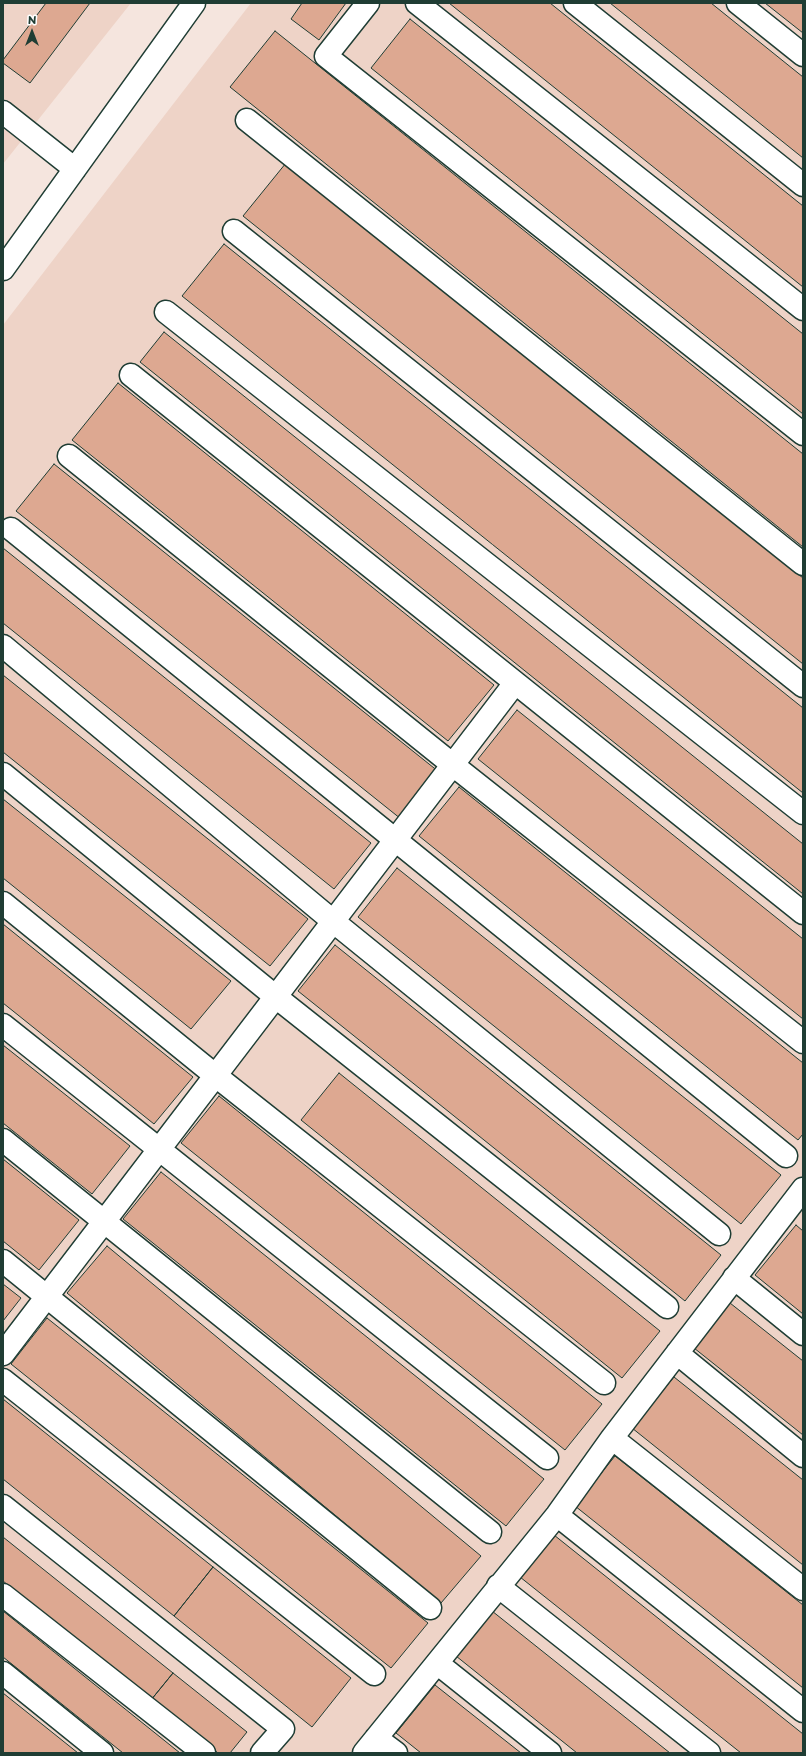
<!DOCTYPE html>
<html>
<head>
<meta charset="utf-8">
<style>
  body { margin:0 }
  #map { position:relative; width:806px; height:1756px; overflow:hidden; background:#f5e5de; font-family:"Playpen Sans",sans-serif }
  canvas { display:block }
  .frame { position:absolute; inset:0; border:4px solid #1f3d34; pointer-events:none }
  .north { position:absolute; left:12px; top:12px; width:40px; height:40px; -webkit-text-stroke:3px #fff; paint-order:stroke; rotate:0deg; font-size:11px; font-weight:700; line-height:16px; text-align:center; color:#1f3d34 }
  .north::after { content:''; display:block; margin:auto; width:14px; height:18px; background:#1f3d34; clip-path:polygon(50% 0,100% 100%,50% 72%,0 100%) }
</style>
</head>
<body>
<div id="map">
<canvas width="806" height="1756"></canvas>
<div class="frame"></div>
<div class="north">N</div>
</div>
<script>
const ctx = document.querySelector('canvas').getContext('2d');
ctx.lineJoin = 'round';
function paint(path, color) {
  ctx.fillStyle = color;
  ctx.fill(path, 'evenodd');
}
function toPath(rows) {
  const path = new Path2D();
  for (const r of rows) {
    path.moveTo(r[0], r[1]);
    for (let i = 2; i < r.length; i += 2) path.lineTo(r[i], r[i + 1]);
  }
  return path;
}
function trace(path, color, width, dash) {
  ctx.strokeStyle = color;
  ctx.lineWidth = width;
  ctx.lineCap = dash ? 'butt' : 'round';
  ctx.setLineDash(dash || []);
  ctx.stroke(path);
}
const built = toPath([
  [3,3,131,3,3,164],
  [251,3,803,3,803,1753,3,1753,3,325]
]);
const building = toPath([
  [46,3,90,3,30,83,3,63,3,60,46,3],
  [302,3,346,3,319,40,291,19,302,3],
  [449,3,550,3,803,206,803,287,449,3],
  [610,3,711,3,803,77,803,158,610,3],
  [765,3,803,3,803,33,765,3],
  [410,19,803,334,803,414,371,68,410,19],
  [275,31,803,454,803,547,230,87,275,31],
  [286,163,803,578,803,664,243,216,286,163],
  [224,244,803,708,803,793,182,296,224,244],
  [164,332,803,844,803,894,140,362,164,332],
  [118,383,494,685,448,741,72,440,118,383],
  [54,464,439,772,401,819,16,511,54,464],
  [3,548,371,843,334,889,3,623,3,548],
  [3,675,308,919,270,966,3,752,3,675],
  [517,710,803,939,803,1019,478,759,517,710],
  [459,787,803,1063,803,1134,798,1140,419,836,459,787],
  [3,799,231,981,191,1029,3,878,3,799],
  [397,868,781,1175,741,1224,358,917,397,868],
  [3,924,193,1077,154,1124,3,1003,3,924],
  [335,945,721,1255,685,1301,298,991,335,945],
  [3,1045,130,1146,92,1194,3,1123,3,1045],
  [339,1073,660,1331,622,1378,301,1120,339,1073],
  [219,1096,602,1404,565,1450,181,1143,219,1096],
  [3,1159,79,1220,39,1270,3,1241,3,1159],
  [161,1172,544,1479,506,1526,123,1219,161,1172],
  [796,1225,803,1231,803,1314,755,1275,796,1225],
  [107,1246,481,1556,441,1603,67,1293,107,1246],
  [3,1284,21,1298,3,1321,3,1284],
  [730,1303,803,1361,803,1435,694,1348,730,1303],
  [47,1318,428,1623,391,1668,11,1364,47,1318],
  [674,1377,803,1480,803,1565,632,1428,674,1377],
  [3,1399,213,1567,174,1616,3,1479,3,1399],
  [615,1456,803,1605,803,1688,575,1506,615,1456],
  [554,1535,803,1734,803,1753,741,1753,520,1577,554,1535],
  [3,1537,173,1673,151,1700,3,1581,3,1537],
  [213,1567,351,1678,312,1727,174,1616,213,1567],
  [3,1611,180,1753,123,1753,3,1657,3,1611],
  [492,1611,670,1753,577,1753,456,1656,492,1611],
  [173,1673,247,1732,230,1753,218,1753,151,1700,173,1673],
  [435,1685,521,1753,421,1753,396,1733,435,1685],
  [3,1693,78,1753,3,1753,3,1693]
]);
const minor = toPath([
  [368,3,326,56,803,434],
  [417,3,803,309],
  [575,3,803,185],
  [738,3,803,55],
  [3,112,75,169],
  [247,120,803,564],
  [234,231,803,686],
  [3,269,194,3],
  [166,312,803,813],
  [131,375,803,913],
  [69,456,453,765,803,1042],
  [11,529,786,1156],
  [3,646,334,922,719,1234],
  [3,774,276,997,667,1307],
  [3,903,216,1076,604,1383],
  [3,1025,547,1458],
  [3,1140,490,1532],
  [3,1261,430,1608],
  [734,1278,803,1334],
  [677,1353,803,1456],
  [3,1354,515,683],
  [3,1380,374,1674],
  [612,1438,803,1589],
  [3,1506,283,1729,262,1753],
  [557,1515,803,1711],
  [498,1586,709,1753],
  [3,1595,204,1753],
  [437,1663,550,1753],
  [3,1673,102,1753],
  [376,1738,396,1753],
  [364,1753,557,1515,612,1438,803,1189]
]);
paint(built, '#eed3c7');
paint(building, '#dda891');
trace(building, '#1f3d34', 1);
trace(minor, '#1f3d34', 25);
trace(minor, '#fff', 22);
</script>
</body>
</html>
